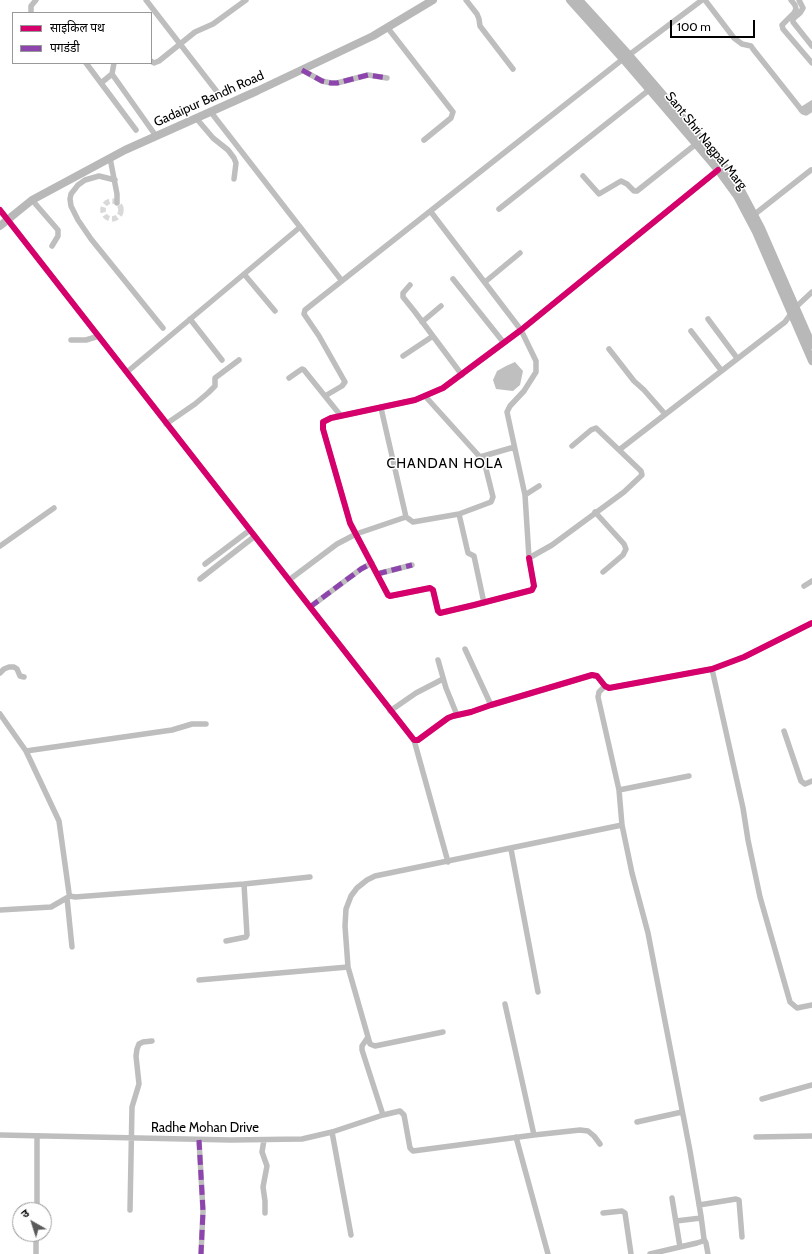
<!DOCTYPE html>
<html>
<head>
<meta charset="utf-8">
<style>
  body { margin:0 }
  #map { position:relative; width:812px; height:1254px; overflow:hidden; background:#fff; font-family:Cabin,"Noto Sans Devanagari",sans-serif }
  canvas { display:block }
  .legend { position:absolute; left:12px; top:12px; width:140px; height:52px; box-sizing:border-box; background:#fff; border:1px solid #999; margin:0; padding:5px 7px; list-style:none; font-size:12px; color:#000 }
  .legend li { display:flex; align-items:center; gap:8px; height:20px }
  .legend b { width:20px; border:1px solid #999 }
  .north { position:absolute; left:12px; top:1202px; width:40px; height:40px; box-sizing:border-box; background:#fff; border:1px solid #999; border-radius:50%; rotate:321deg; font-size:11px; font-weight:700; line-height:16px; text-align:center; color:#000 }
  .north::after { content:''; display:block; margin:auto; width:14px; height:18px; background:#595959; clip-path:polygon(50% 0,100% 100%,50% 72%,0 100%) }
  .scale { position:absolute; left:670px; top:20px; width:85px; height:18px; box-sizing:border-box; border:2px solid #000; border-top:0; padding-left:5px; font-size:12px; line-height:14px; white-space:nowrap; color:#000; -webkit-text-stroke:3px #fff; paint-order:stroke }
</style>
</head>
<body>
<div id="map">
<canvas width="812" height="1254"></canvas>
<ul class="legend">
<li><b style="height:5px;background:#d6006c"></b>साइकिल पथ</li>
<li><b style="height:5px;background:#8e44ad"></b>पगडंडी</li>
</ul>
<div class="north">उ</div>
<div class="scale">100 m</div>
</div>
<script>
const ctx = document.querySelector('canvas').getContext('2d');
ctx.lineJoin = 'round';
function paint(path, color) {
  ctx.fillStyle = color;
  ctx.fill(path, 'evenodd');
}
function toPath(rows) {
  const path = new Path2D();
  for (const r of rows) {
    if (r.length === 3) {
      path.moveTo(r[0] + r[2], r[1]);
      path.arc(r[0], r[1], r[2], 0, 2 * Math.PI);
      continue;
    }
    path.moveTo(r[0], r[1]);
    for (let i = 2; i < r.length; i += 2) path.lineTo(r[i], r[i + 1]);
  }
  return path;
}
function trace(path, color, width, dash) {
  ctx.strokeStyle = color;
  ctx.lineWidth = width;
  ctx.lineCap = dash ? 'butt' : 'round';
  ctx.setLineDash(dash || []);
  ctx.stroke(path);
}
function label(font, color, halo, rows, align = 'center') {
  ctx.font = font + ' Cabin,sans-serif';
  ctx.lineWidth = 3;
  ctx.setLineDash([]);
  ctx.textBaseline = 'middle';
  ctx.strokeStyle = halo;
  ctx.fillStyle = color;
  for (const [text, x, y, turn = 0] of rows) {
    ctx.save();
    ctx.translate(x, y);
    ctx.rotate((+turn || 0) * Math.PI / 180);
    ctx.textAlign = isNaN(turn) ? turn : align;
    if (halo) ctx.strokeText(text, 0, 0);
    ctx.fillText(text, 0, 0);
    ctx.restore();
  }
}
const water = toPath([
  [515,362,523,371,520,385,513,391,496,389,493,380,497,371,506,366]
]);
const streetTunnel = toPath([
  [112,210,9]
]);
const street = toPath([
  [146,0,218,93],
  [466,0,477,14,479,19,480,26,513,69],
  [705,0,734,38,742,44,751,46,753,49,803,112,806,113,812,109],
  [791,0,795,5,796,9,794,13,782,25,783,29,812,63],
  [799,0,803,8,800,13,793,19,793,22,812,46],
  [31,13,31,6,36,0],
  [387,27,453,112,451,118,424,140],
  [629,55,702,0],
  [151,61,154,63,159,61,195,32,213,24,246,0],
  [86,63,136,130],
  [114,63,112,74,156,136],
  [302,70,322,81,331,83,337,83,368,75,387,78],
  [101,83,112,74],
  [801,110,812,103],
  [210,111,342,281],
  [196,118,213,138,228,150,234,158,236,163,234,179],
  [110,158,117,194,117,203],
  [583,176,599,194,621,181,627,184,634,191,637,191,696,144],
  [115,180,99,176,85,180,78,185,71,194,70,199,71,206,78,220,91,239,163,328],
  [32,200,58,230,58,236,52,246],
  [499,209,649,90],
  [0,210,414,740,418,740,448,718,453,716,471,712,491,705,592,675,597,676,605,686,609,688,712,669,744,657,812,623],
  [431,212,521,330,536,361,536,372,524,391,510,406,507,412,515,449],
  [755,214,811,170],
  [244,274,275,311],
  [453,279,504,343],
  [485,282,520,253],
  [410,285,403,293,403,297,415,312,462,375],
  [190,319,222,360],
  [708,319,737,358],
  [422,322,441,306],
  [691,331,721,370],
  [71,340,86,340,99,336],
  [609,349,634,381,644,390,665,414],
  [403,356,433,336],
  [127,372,299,228],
  [289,378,299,371,302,369,304,370,341,416],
  [325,396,342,386,345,382,319,336,304,314,305,310,623,59],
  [425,396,480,457,511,448,515,449,525,495,529,558,552,545,624,492,642,475,641,471,596,428,591,430,572,446],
  [381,408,406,517,413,522,459,514,491,502,493,497,483,457],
  [166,424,195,404,208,393,215,386,215,378,239,360],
  [619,450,785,322,796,307,812,292],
  [525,495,539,486],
  [595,512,624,544,626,549,623,555,603,572],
  [459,514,468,553,474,556,484,603],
  [0,546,54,508],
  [529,558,534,586,532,590,474,605,440,613,438,611,433,590,430,588,390,596,388,595,350,523,323,429,323,422,331,418,415,400,443,388,521,330,718,170],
  [205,564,250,530],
  [377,574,412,565],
  [200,579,255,536],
  [289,580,337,544,356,534,406,517],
  [804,586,812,581],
  [310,607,361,569,372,563],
  [465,649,491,705],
  [438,660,446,688,457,715],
  [712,669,743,808,748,840,760,897,790,1002,797,1008,812,1005],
  [0,673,4,669,9,667,14,667,17,669,20,676,24,677],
  [390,711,416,693,443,679],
  [0,714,26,751,59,821,69,893,70,896,75,897,244,884,310,877],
  [784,731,801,781,805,784,812,781],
  [414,740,448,862],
  [26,751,172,730,192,724,206,724],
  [619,790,689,776],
  [622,825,632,873,648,933,690,1151,701,1216,704,1239,703,1241,697,1243,650,1254],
  [511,849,538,992],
  [67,898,72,947],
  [0,910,51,907,70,896],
  [226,941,246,937,247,935,244,884],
  [199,980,348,967],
  [505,1004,534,1135],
  [443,1032,375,1046,370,1044,348,967,345,926,346,909,351,896,357,888,367,880,375,876,622,825,619,790,598,697,599,692,605,686],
  [368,1037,362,1046,362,1050,383,1115],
  [762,1099,812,1085],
  [637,1122,682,1112],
  [332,1132,351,1235],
  [0,1135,231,1140,302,1139,332,1132,383,1115,400,1111,404,1115,410,1148,413,1151,534,1135,580,1130,588,1131,594,1136,600,1144],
  [516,1137,548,1254],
  [756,1137,812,1136],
  [199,1140,203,1211,201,1254],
  [264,1140,262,1152,267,1166,263,1187,265,1201,265,1213],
  [672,1198,680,1247],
  [699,1205,736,1199,739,1200,742,1237],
  [37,1210,37,1136],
  [130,1210,132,1107,139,1084,136,1056,137,1049,139,1044,143,1042,152,1041],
  [603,1213,622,1211,625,1213,631,1254],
  [676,1221,701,1218],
  [704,1239,706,1243,708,1254],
  [36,1254,36,1234]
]);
const secondary = toPath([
  [570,0,623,59,696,144,718,170,737,196,756,232,812,361],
  [579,0,629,55,702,140,724,166,742,192,761,228,812,345],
  [0,226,32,200,125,150,257,91,373,36,433,0]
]);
const quiet = toPath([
  [302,70,322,81,331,83,337,83,368,75,387,78],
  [377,574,412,565],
  [310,607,361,569,372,563],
  [199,1140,203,1211,201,1254]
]);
const cycleway = toPath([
  [0,210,414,740,418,740,448,718,453,716,471,712,491,705,592,675,597,676,605,686,609,688,712,669,744,657,812,623],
  [529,558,534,586,532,590,474,605,440,613,438,611,433,590,430,588,390,596,388,595,350,523,323,429,323,422,331,418,415,400,443,388,521,330,718,170]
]);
const streetNames = [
  ["Gadaipur Bandh Road",209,99,-24],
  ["Sant Shri Nagpal Marg",706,141,51],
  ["Radhe Mohan Drive",205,1128]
];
const neighbourhoodNames = [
  ["CHANDAN HOLA",445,464]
];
paint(water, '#bfbfbf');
trace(streetTunnel, '#d9d9d9', 5.5, [5.5, 3]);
trace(street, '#bebebe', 5.5);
trace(secondary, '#b8b8b8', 8);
trace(quiet, '#8e44ad', 5, [10, 5]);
trace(cycleway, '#d6006c', 6);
label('13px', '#000', '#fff', streetNames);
ctx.letterSpacing = '1px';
label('14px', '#000', '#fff', neighbourhoodNames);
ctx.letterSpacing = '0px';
</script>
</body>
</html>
